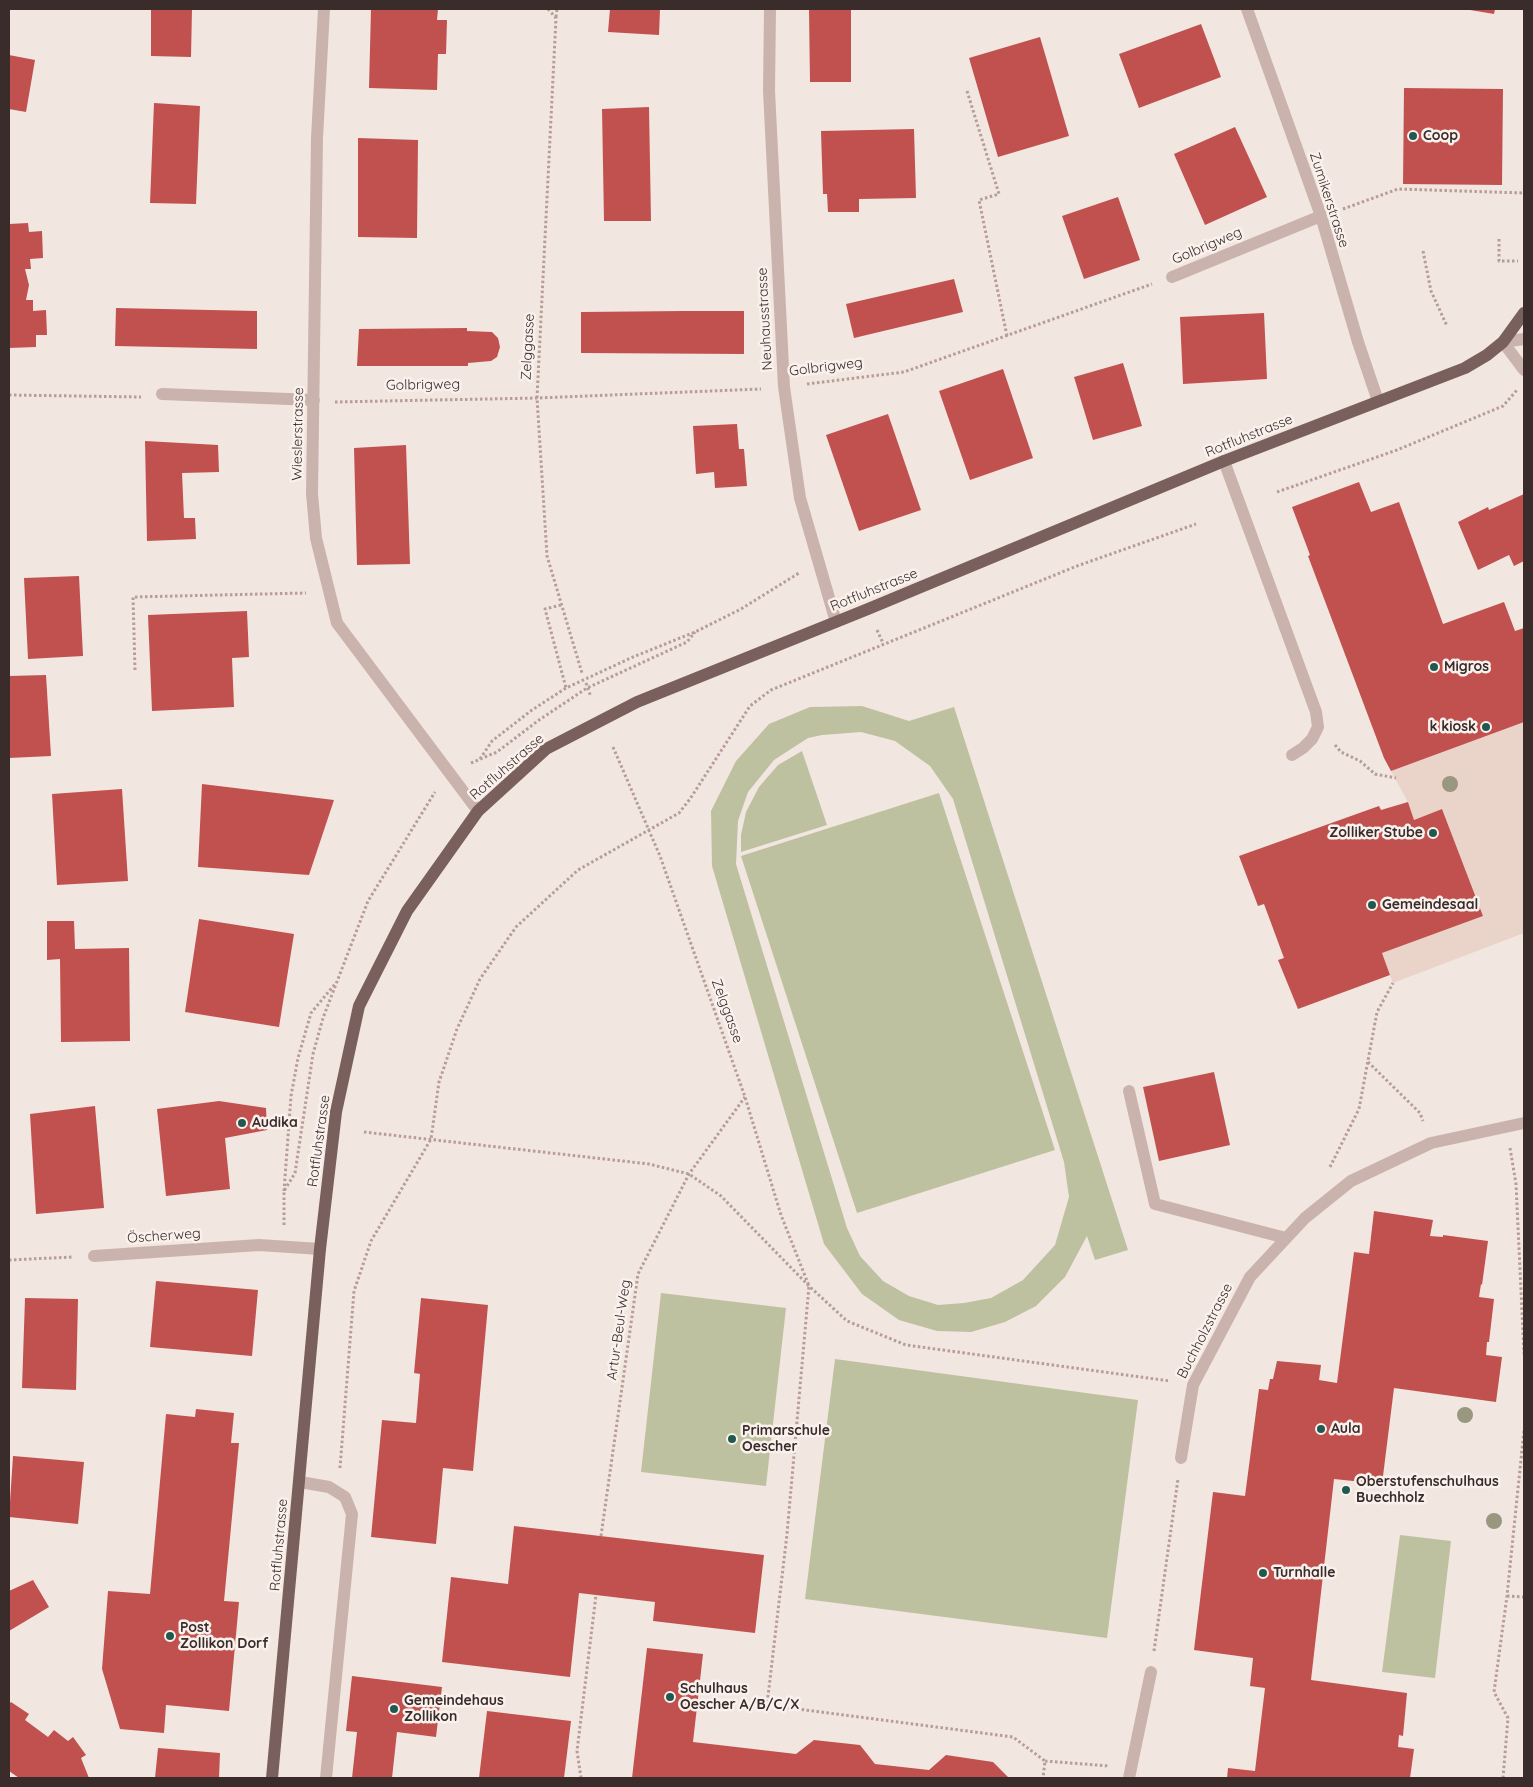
<!DOCTYPE html>
<html>
<head>
<meta charset="utf-8">
<style>
  body { margin:0 }
  #map { position:relative; width:1533px; height:1787px; overflow:hidden; background:#f2e6e0; font-family:Quicksand,sans-serif }
  canvas { display:block }
  .frame { position:absolute; inset:0; border:10px solid #392c2b; pointer-events:none }
</style>
</head>
<body>
<div id="map">
<canvas width="1533" height="1787"></canvas>
<div class="frame"></div>
</div>
<script>
const ctx = document.querySelector('canvas').getContext('2d');
ctx.lineJoin = 'round';
function paint(path, color) {
  ctx.fillStyle = color;
  ctx.fill(path, 'evenodd');
}
function toPath(rows) {
  const path = new Path2D();
  for (const r of rows) {
    path.moveTo(r[0], r[1]);
    for (let i = 2; i < r.length; i += 2) path.lineTo(r[i], r[i + 1]);
  }
  return path;
}
function trace(path, color, width, dash) {
  ctx.strokeStyle = color;
  ctx.lineWidth = width;
  ctx.lineCap = dash ? 'butt' : 'round';
  ctx.setLineDash(dash || []);
  ctx.stroke(path);
}
function label(font, color, halo, rows, align = 'center') {
  ctx.font = font + ' Quicksand,sans-serif';
  ctx.lineWidth = 5;
  ctx.setLineDash([]);
  ctx.textBaseline = 'middle';
  ctx.strokeStyle = halo;
  ctx.fillStyle = color;
  for (const [text, x, y, turn = 0] of rows) {
    ctx.save();
    ctx.translate(x, y);
    ctx.rotate((+turn || 0) * Math.PI / 180);
    ctx.textAlign = isNaN(turn) ? turn : align;
    if (halo) ctx.strokeText(text, 0, 0);
    ctx.fillText(text, 0, 0);
    ctx.restore();
  }
}
const green = toPath([
  [862,706,909,721,954,707,1128,1250,1095,1260,1087,1236,1065,1277,1036,1306,1005,1322,971,1332,937,1331,899,1320,862,1294,824,1244,712,866,711,811,736,761,769,724,810,707],
  [861,732,895,741,930,766,953,799,1064,1162,1069,1197,1055,1245,1023,1280,991,1298,964,1303,938,1305,909,1296,883,1281,860,1256,847,1228,736,864,738,821,748,792,774,760,808,738,822,735],
  [802,751,827,825,741,852,741,835,746,812,759,787,778,765],
  [939,793,1055,1150,857,1213,741,856],
  [661,1293,786,1308,766,1486,641,1472],
  [835,1359,1138,1400,1107,1638,805,1599],
  [1400,1535,1451,1541,1435,1678,1382,1672]
]);
const plaza = toPath([
  [1524,706,1524,933,1393,983,1382,953,1483,916,1442,809,1414,820,1408,802,1384,758]
]);
const building = toPath([
  [151,9,192,9,191,57,151,56],
  [371,9,438,9,437,20,447,20,446,54,438,54,437,90,369,88],
  [610,9,660,9,659,35,608,32],
  [809,9,851,9,851,82,810,82],
  [1464,9,1495,9,1494,14],
  [1201,24,1221,77,1139,108,1119,54],
  [1040,37,1069,136,998,157,969,58],
  [9,55,35,60,26,112,9,109],
  [1404,88,1503,89,1502,185,1403,184],
  [154,103,200,106,196,204,150,203],
  [649,107,651,221,604,221,602,109],
  [1235,127,1267,197,1205,225,1174,154],
  [914,129,916,198,859,199,859,212,828,212,827,194,823,194,821,131],
  [358,138,418,140,417,238,358,237],
  [1118,197,1140,260,1084,279,1062,216],
  [28,223,29,232,42,231,43,258,30,259,31,269,25,269,29,285,26,300,33,300,33,311,46,310,47,335,36,335,36,347,9,348,9,224],
  [954,279,963,312,854,338,846,304],
  [116,308,257,311,257,349,115,346],
  [684,311,744,311,744,354,581,353,581,312],
  [1264,313,1267,379,1183,384,1180,317],
  [467,328,467,331,492,332,498,338,500,347,497,357,491,361,468,363,468,366,357,366,359,329],
  [1123,363,1142,426,1093,440,1074,377],
  [1003,369,1033,458,970,480,939,391],
  [888,414,921,510,859,531,826,435],
  [737,424,739,449,744,449,747,486,715,488,714,472,696,474,693,426],
  [145,441,218,445,219,472,182,473,184,518,195,518,196,539,147,541],
  [406,445,410,564,357,565,354,448],
  [1359,482,1371,512,1399,502,1443,624,1504,602,1515,631,1524,628,1524,722,1391,771,1384,758,1308,556,1310,555,1292,507],
  [1524,494,1524,561,1514,566,1509,555,1478,570,1458,522,1488,507,1489,510],
  [79,576,83,656,28,659,24,578],
  [247,611,249,657,232,658,234,707,152,711,148,615],
  [46,675,51,756,9,758,9,676],
  [202,784,334,800,309,875,198,867],
  [122,789,128,881,57,885,52,794],
  [1408,802,1414,820,1442,809,1483,916,1382,953,1390,975,1298,1009,1278,960,1284,958,1264,904,1258,906,1239,856,1379,806,1381,810],
  [199,919,294,934,279,1027,185,1012],
  [47,921,74,921,75,949,129,948,130,1041,61,1042,60,959,47,960],
  [1214,1072,1230,1145,1159,1161,1143,1087],
  [219,1101,266,1108,267,1130,225,1138,230,1189,166,1196,157,1109],
  [95,1106,104,1208,36,1214,30,1114],
  [1374,1211,1433,1220,1430,1236,1443,1237,1443,1235,1488,1241,1482,1285,1481,1284,1479,1297,1494,1299,1489,1342,1487,1342,1486,1355,1502,1357,1496,1402,1394,1388,1382,1484,1334,1479,1311,1680,1407,1693,1403,1736,1399,1735,1398,1747,1414,1749,1410,1778,1227,1778,1228,1768,1255,1771,1265,1688,1250,1686,1253,1658,1194,1650,1213,1492,1245,1496,1259,1389,1268,1390,1270,1379,1273,1379,1277,1361,1321,1365,1319,1380,1337,1383,1354,1252,1369,1254],
  [156,1281,258,1290,252,1356,150,1347],
  [25,1298,78,1299,76,1390,22,1388],
  [421,1298,488,1305,473,1471,443,1468,436,1544,371,1537,382,1420,416,1423,420,1374,414,1373],
  [196,1409,234,1413,231,1443,239,1443,224,1601,239,1602,229,1711,166,1705,164,1733,120,1729,102,1669,108,1591,150,1594,166,1414,195,1417],
  [13,1456,84,1462,78,1524,9,1517],
  [514,1526,764,1555,755,1633,653,1621,655,1602,579,1593,570,1677,442,1662,451,1577,508,1584],
  [33,1580,49,1607,9,1631,9,1591],
  [647,1648,703,1654,693,1742,796,1754,814,1740,860,1745,875,1764,929,1770,946,1755,993,1762,1009,1778,632,1778],
  [352,1676,442,1687,436,1737,397,1732,392,1778,352,1778,357,1732,346,1731],
  [11,1702,29,1714,25,1720,48,1737,54,1730,68,1741,73,1737,86,1755,81,1758,89,1778,19,1778,9,1771,9,1704],
  [487,1711,571,1721,564,1778,479,1778],
  [158,1748,220,1753,219,1778,155,1778]
]);
const path = toPath([
  [548,9,556,18,537,398,547,556,582,673],
  [556,17,557,9],
  [967,91,999,194,979,200,1007,336],
  [1343,209,1398,189,1524,193],
  [1499,239,1499,261,1518,261],
  [1423,251,1431,291,1447,326],
  [807,384,904,372,1152,284],
  [9,395,141,397],
  [335,402,537,398,761,389],
  [1277,492,1397,450,1503,406,1517,390],
  [561,605,545,609,566,688],
  [877,630,883,643],
  [135,670,133,597,306,593],
  [586,683,591,697],
  [1335,745,1341,752,1360,761,1375,774,1396,778],
  [613,747,660,856,745,1097,781,1215,809,1286,787,1534,767,1705,1013,1737,1045,1761,1043,1778],
  [480,759,492,741,532,710,566,688,633,657,695,632,741,609,799,573],
  [471,763,497,752,539,720,587,688,687,642,695,632],
  [1368,1062,1420,1113,1423,1121],
  [364,1132,649,1164,689,1174,721,1196,809,1286,847,1321,906,1345,1170,1381],
  [1510,1148,1516,1184,1524,1354],
  [1330,1167,1359,1109,1377,1012,1393,983],
  [284,1191,291,1096,298,1058,311,1013,335,984],
  [284,1225,284,1191,295,1173,313,1054,323,1018,368,901,435,792],
  [9,1260,73,1257],
  [340,1468,354,1291,371,1241,431,1139,439,1082,457,1029,480,979,516,927,578,870,679,813,690,799,750,706,771,690,1077,566,1196,524],
  [601,1536,638,1274,689,1174,745,1097],
  [1507,1596,1524,1597],
  [1154,1651,1178,1479],
  [1045,1761,1109,1766],
  [581,1778,577,1751,596,1595],
  [1503,1778,1508,1718,1494,1692,1507,1596,1524,1430]
]);
const minor = toPath([
  [324,9,317,138,312,494,316,538,337,623,478,811],
  [770,9,769,91,784,387,800,498,836,622],
  [1247,9,1321,216,1358,342,1378,401],
  [1172,277,1321,216],
  [1524,339,1503,342,1524,370],
  [162,394,314,400],
  [1224,461,1316,712,1318,727,1312,739,1303,748,1292,755],
  [1129,1091,1155,1204,1286,1238],
  [94,1256,259,1245,320,1249],
  [1181,1458,1193,1385,1250,1277,1305,1218,1351,1181,1431,1143,1524,1123],
  [300,1482,329,1487,345,1497,352,1514,326,1778],
  [1129,1778,1151,1672]
]);
const major = toPath([
  [272,1778,320,1249,336,1112,359,1006,407,911,478,811,546,749,637,702,868,609,1224,461,1465,368,1487,355,1503,342,1524,313]
]);
const trees = [
  [1450,784],
  [1465,1415],
  [1494,1521]
];
const markers = [
  [1413,136,5,"#215950"],
  [1434,667,5,"#215950"],
  [1486,727,5,"#215950"],
  [1433,833,5,"#215950"],
  [1372,905,5,"#215950"],
  [242,1123,5,"#215950"],
  [1321,1429,5,"#215950"],
  [732,1439,5,"#215950"],
  [1346,1490,5,"#215950"],
  [1263,1573,5,"#215950"],
  [170,1636,5,"#215950"],
  [670,1697,5,"#215950"],
  [394,1709,5,"#215950"]
];
const poiNames = [
  ["Coop",1423,136],
  ["Migros",1444,667],
  ["k kiosk",1476,727,"right"],
  ["Zolliker Stube",1423,833,"right"],
  ["Gemeindesaal",1382,905],
  ["Audika",252,1123],
  ["Aula",1331,1429],
  ["Primarschule",742,1431],
  ["Oescher",742,1447],
  ["Oberstufenschulhaus",1356,1482],
  ["Buechholz",1356,1498],
  ["Turnhalle",1273,1573],
  ["Post",180,1628],
  ["Zollikon Dorf",180,1644],
  ["Schulhaus",680,1689],
  ["Oescher A/B/C/X",680,1705],
  ["Gemeindehaus",404,1701],
  ["Zollikon",404,1717]
];
const streetNames = [
  ["Zumikerstrasse",1329,200,72],
  ["Golbrigweg",1207,246,-23],
  ["Neuhausstrasse",765,319,-93],
  ["Zelggasse",528,347,-87],
  ["Golbrigweg",826,367,-7],
  ["Golbrigweg",423,385,-1],
  ["Wieslerstrasse",298,434,-89],
  ["Rotfluhstrasse",1249,436,-22],
  ["Rotfluhstrasse",874,590,-22],
  ["Rotfluhstrasse",507,767,-41],
  ["Zelggasse",727,1011,70],
  ["Rotfluhstrasse",319,1141,-82],
  ["Öscherweg",164,1236,-4],
  ["Artur-Beul-Weg",619,1330,-82],
  ["Buchholzstrasse",1205,1331,-63],
  ["Rotfluhstrasse",279,1545,-85]
];
paint(green, '#bec1a0');
paint(plaza, '#ead3c8');
paint(building, '#c1514f');
trace(path, '#b69d96', 3, [2.5, 2.5]);
trace(minor, '#cab3ac', 12);
trace(major, '#7a605c', 12);
ctx.fillStyle = '#99977f';
for (const [x, y] of trees) {
  ctx.beginPath();
  ctx.arc(x, y, 8, 0, 2 * Math.PI);
  ctx.fill();
}
for (const [x, y, r, color] of markers) {
  const dot = new Path2D();
  dot.arc(x, y, r, 0, 2 * Math.PI);
  ctx.fillStyle = color;
  ctx.fill(dot);
  trace(dot, '#faf1ed', 2);
}
label('bold 14px', '#392c2b', '#faf1ed', poiNames, 'left');
label('14px', '#392c2b', '#faf1ed', streetNames);
</script>
</body>
</html>
